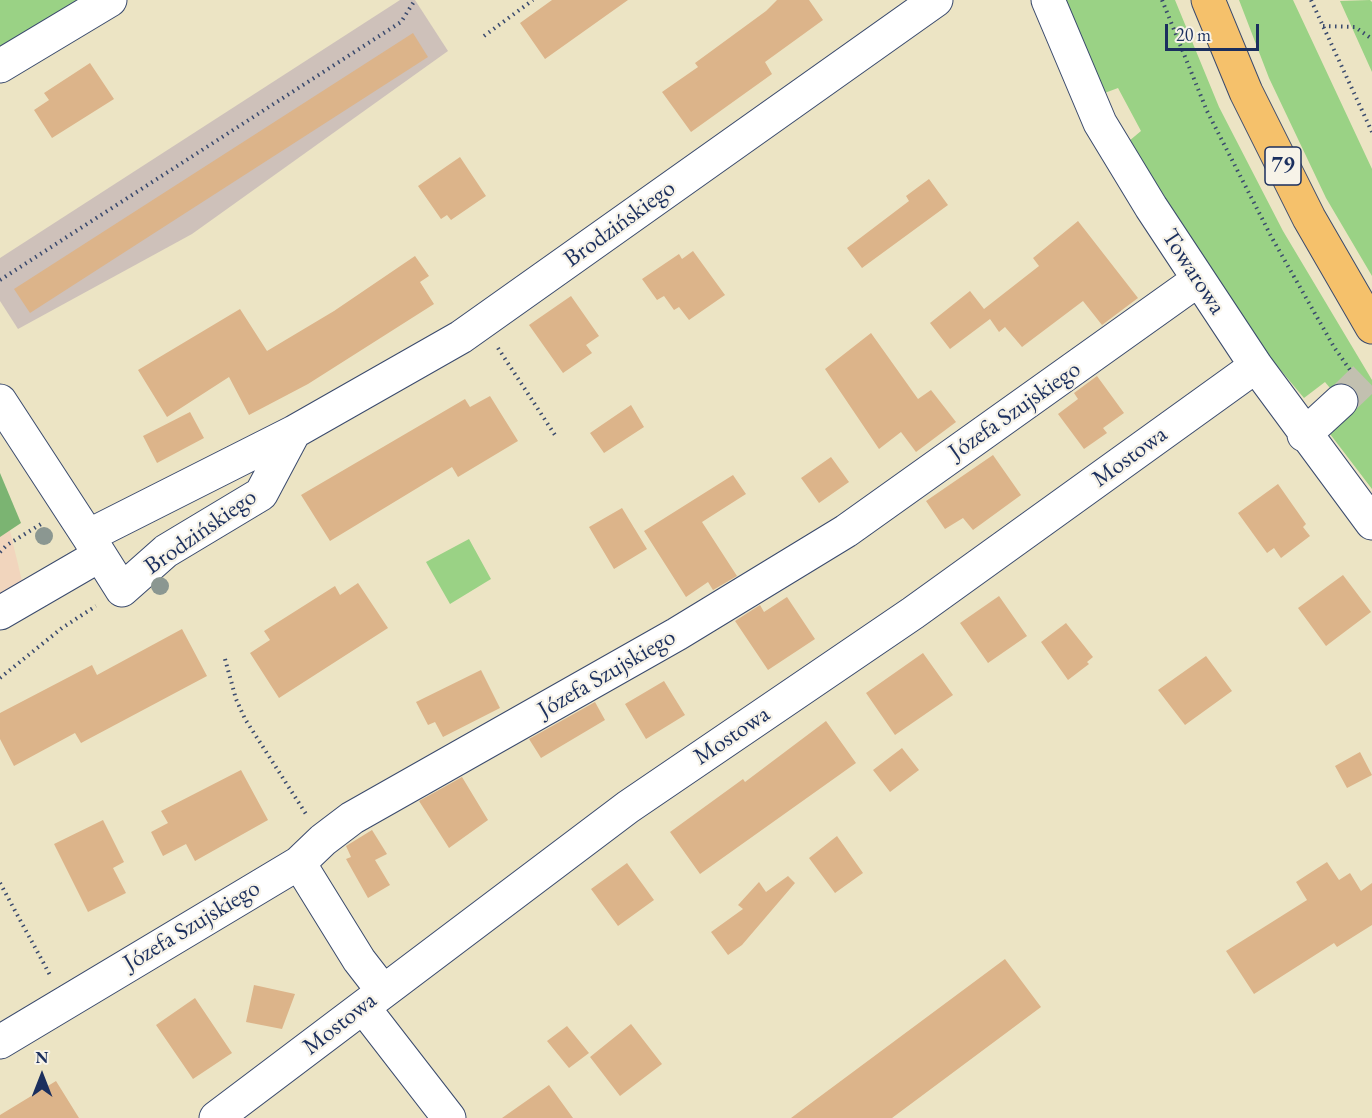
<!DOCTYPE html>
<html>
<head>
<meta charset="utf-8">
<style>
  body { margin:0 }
  #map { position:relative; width:1372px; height:1118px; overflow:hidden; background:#ece4c4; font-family:"EB Garamond",serif }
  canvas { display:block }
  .north { position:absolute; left:12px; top:1046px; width:60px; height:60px; -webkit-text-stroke:4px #f7f3e8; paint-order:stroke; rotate:0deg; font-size:16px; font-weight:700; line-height:24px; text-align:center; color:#1b2f5e }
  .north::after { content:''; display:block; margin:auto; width:21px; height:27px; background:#1b2f5e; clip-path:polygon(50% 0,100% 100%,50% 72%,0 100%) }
  .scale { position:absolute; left:1165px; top:24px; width:94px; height:27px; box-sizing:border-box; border:3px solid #1b2f5e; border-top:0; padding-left:8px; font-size:18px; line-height:21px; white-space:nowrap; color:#1b2f5e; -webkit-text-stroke:4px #f7f3e8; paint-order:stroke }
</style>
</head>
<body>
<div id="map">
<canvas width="1372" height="1118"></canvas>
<div class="north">N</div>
<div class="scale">20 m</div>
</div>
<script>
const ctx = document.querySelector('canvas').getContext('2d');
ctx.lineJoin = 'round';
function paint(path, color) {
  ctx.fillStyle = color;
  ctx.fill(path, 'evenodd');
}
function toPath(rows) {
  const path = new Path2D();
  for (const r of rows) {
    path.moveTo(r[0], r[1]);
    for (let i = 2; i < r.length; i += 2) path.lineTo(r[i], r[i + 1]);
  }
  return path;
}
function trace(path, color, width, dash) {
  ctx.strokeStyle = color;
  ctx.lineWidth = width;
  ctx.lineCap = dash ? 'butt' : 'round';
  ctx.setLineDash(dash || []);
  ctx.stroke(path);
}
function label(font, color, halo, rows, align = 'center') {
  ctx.font = font + ' "EB Garamond",serif';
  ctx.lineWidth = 4.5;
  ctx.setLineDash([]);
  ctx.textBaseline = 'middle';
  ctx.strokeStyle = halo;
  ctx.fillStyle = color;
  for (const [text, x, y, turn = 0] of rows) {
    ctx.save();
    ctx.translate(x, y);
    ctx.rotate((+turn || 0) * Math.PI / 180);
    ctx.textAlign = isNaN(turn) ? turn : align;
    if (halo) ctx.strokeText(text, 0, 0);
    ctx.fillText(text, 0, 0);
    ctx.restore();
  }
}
const built = toPath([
  [0,489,22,581,0,594]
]);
const industrial = toPath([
  [400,0,415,0,448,51,192,234,18,329,0,301,0,258]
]);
const green = toPath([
  [0,0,98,0,0,59],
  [1063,0,1175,0,1219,107,1283,231,1372,380,1372,489,1327,430,1349,411,1325,382,1304,398,1262,348,1129,141,1141,131,1118,88,1102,94],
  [1239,0,1293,0,1372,169,1372,276,1326,198,1269,78],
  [1370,0,1372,2,1372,72,1340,1],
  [469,539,491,579,450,604,426,562]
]);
const forest = toPath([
  [0,473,21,523,0,537]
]);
const building = toPath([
  [552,0,628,0,545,59,520,23],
  [777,0,809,0,823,20,765,62,772,74,691,132,662,92,698,67,695,63,766,11],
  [413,33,428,57,30,313,14,289],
  [90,63,114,99,52,138,34,110,49,100,44,93],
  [460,157,486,196,451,220,447,215,441,219,418,186],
  [929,179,948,205,862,268,847,248,909,201,906,196],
  [1078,221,1138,298,1102,325,1083,301,1022,347,1005,327,999,332,990,319,950,349,930,323,970,291,984,309,1039,266,1033,258],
  [693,251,725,295,689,320,679,307,674,310,664,296,657,300,642,279,679,254,682,259],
  [415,256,429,276,420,282,434,304,308,384,249,415,229,377,167,417,138,370,240,309,267,351,334,311],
  [571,296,599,336,586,345,592,353,563,373,529,325],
  [871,333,918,399,931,390,956,422,916,452,901,432,879,449,825,369],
  [1097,376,1124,413,1103,428,1107,433,1084,449,1058,414,1078,399,1074,393],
  [490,396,518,441,458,477,452,467,330,541,301,495,465,399,470,407],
  [631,405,644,427,604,453,590,433],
  [190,412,204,438,157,463,143,436],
  [993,455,1021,495,973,530,963,518,945,529,926,501],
  [831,457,849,482,819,503,801,478],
  [733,475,746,494,702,522,737,576,713,590,708,582,686,597,644,531],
  [1278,484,1306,524,1303,527,1310,536,1281,558,1274,548,1267,553,1238,513],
  [622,508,647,549,614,569,589,527],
  [1343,575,1371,612,1326,646,1298,608],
  [358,583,388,628,279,698,250,653,270,640,264,631,335,586,340,595],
  [999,596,1027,636,988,663,960,623],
  [787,597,815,639,768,670,735,621,760,605,764,612],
  [1066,623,1093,657,1087,662,1089,664,1068,680,1041,642],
  [182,629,207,676,81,743,75,733,14,766,0,739,0,713,92,665,97,675],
  [923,653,953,695,895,735,866,693],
  [1206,656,1232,691,1185,725,1158,690],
  [481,670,500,708,443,737,435,722,428,725,416,702],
  [664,681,685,715,646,739,625,704],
  [595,702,605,720,541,758,529,739],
  [826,721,856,763,700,874,670,832,743,779,745,782],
  [902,748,919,770,890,792,873,770],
  [1360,752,1372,775,1347,788,1335,766],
  [241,770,268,820,195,861,186,844,163,856,151,832,168,823,161,811],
  [462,777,488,820,449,848,419,801],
  [103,820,124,862,113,868,126,893,88,912,54,844],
  [372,830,387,854,375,860,390,885,368,898,346,859,351,857,346,846],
  [837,836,863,873,835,893,809,858],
  [1327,862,1339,880,1350,873,1361,891,1372,883,1372,925,1337,947,1334,943,1254,994,1226,951,1307,900,1296,882],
  [627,863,654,900,618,926,591,889],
  [788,876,795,883,742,945,728,955,711,932,743,909,738,905,759,882,766,892],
  [1005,959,1041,1007,892,1118,791,1118],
  [254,985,295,994,282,1029,246,1022],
  [195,998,232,1053,193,1079,156,1025],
  [631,1024,662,1064,620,1096,590,1057],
  [567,1026,589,1053,569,1068,547,1041],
  [56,1081,79,1118,0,1118,0,1115],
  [549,1085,573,1118,502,1118]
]);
const minorTunnel = toPath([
  [1341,401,1372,371]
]);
const path = toPath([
  [1162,0,1207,111,1272,238,1334,347,1350,370],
  [1311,0,1372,132],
  [1323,26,1355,27,1372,39],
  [484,36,533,0],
  [0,280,401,22,415,0],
  [498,348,555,435],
  [0,552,7,545,41,524],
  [225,659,236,699,245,719,306,814],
  [0,678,62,628,96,606],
  [0,883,50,975]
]);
const minor = toPath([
  [1048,0,1100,123,1151,207,1256,366,1372,523],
  [0,66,110,0],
  [0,401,88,536],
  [294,432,261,494,166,551,122,590,88,536,294,432,461,337,936,0],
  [1304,435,1341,401],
  [0,613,100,555],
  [299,863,359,960,383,991],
  [363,1007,449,1118],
  [0,1042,299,863,323,840,352,818,677,634,846,531,1198,280],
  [216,1118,628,807,913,613,1256,366]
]);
const major = toPath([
  [1208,0,1246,92,1309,218,1372,327]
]);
const trees = [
  [44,536],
  [160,586]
];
const shields = [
  [1283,166,36]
];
const shieldNames = [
  ["79",1283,166]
];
const streetNames = [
  ["Brodzińskiego",620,224,-36],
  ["Towarowa",1193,272,57],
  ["Józefa Szujskiego",1015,411,-35],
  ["Mostowa",1130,457,-36],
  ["Brodzińskiego",201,532,-35],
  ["Józefa Szujskiego",607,674,-30],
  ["Mostowa",732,736,-34],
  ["Józefa Szujskiego",192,926,-31],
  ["Mostowa",340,1024,-38]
];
paint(built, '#f1d5bd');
paint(industrial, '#cec1ba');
paint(green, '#9ad285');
paint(forest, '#7bb472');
paint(building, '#dcb48a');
trace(minorTunnel, '#c2c0b0', 33, [33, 16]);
trace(minor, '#3a4a6d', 35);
trace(major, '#3a4a6d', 35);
trace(path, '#3a4a6d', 4, [1.5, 4.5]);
trace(minor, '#fff', 33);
trace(major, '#f5c16b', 33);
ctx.fillStyle = '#8b9791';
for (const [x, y] of trees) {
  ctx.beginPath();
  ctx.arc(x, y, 9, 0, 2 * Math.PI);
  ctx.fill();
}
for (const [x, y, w] of shields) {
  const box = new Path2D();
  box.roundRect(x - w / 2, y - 19, w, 38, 4.5);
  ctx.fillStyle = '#f7f3e8';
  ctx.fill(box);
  trace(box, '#1b2f5e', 1.5);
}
label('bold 22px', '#1b2f5e', null, shieldNames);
label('24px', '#1b2f5e', '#f7f3e8', streetNames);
</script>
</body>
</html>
